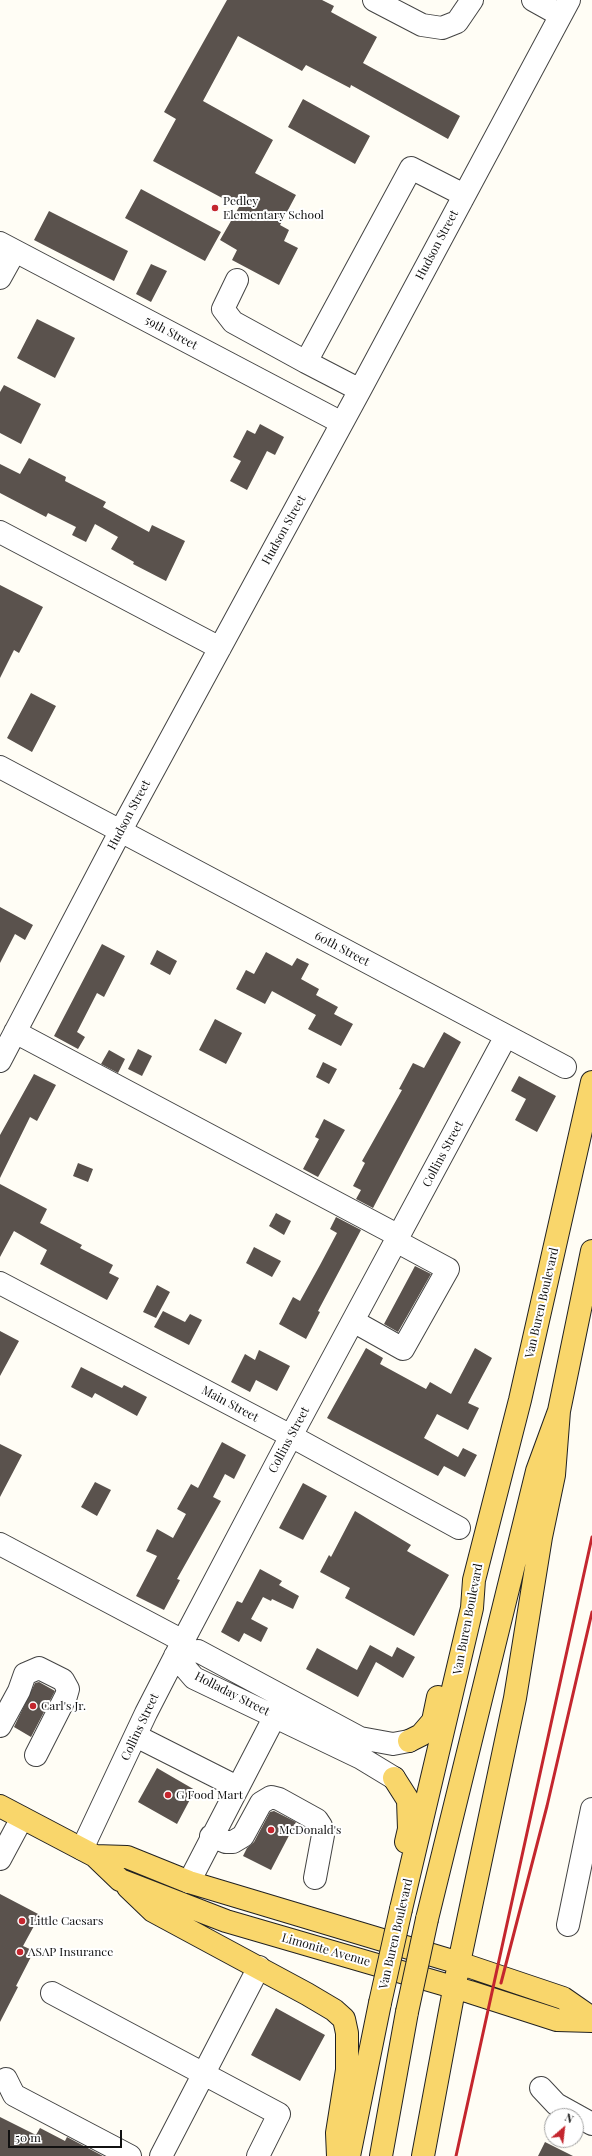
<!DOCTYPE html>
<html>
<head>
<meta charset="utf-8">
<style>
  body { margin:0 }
  #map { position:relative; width:592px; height:2156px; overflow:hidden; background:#fffdf5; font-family:"Playfair Display",serif }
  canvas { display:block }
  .north { position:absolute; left:544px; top:2108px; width:40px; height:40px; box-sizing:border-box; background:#fff; border:1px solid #a0a0a0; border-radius:50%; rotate:28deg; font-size:11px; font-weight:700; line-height:16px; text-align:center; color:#111 }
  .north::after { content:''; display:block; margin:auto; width:14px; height:18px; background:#c4262e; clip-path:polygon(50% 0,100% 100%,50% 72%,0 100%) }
  .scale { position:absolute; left:8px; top:2130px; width:114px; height:18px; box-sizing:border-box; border:2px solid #111; border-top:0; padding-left:5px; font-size:12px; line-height:14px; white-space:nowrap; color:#111; -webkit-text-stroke:3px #fff; paint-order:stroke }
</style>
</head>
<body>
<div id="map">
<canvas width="592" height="2156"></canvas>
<div class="north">N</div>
<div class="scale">50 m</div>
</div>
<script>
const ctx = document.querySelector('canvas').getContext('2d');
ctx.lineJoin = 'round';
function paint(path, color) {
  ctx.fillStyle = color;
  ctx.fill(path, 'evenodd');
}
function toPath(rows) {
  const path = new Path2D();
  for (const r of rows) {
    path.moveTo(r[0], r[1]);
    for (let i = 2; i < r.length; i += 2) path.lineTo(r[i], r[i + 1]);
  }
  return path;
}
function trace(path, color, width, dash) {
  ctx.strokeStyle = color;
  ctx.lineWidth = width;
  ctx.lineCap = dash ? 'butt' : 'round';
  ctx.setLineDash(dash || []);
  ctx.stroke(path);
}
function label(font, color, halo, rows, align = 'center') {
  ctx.font = font + ' "Playfair Display",serif';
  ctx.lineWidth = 4;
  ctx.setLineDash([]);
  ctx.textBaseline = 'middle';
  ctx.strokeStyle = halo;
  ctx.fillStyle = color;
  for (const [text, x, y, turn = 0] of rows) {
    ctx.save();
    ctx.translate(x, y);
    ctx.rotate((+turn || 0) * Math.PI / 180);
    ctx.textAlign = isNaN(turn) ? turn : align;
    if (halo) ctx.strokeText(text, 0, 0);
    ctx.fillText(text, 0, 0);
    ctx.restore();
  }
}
const building = toPath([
  [227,0,322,0,334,6,331,12,377,37,363,63,460,116,448,139,351,85,350,88,306,65,302,71,238,36,203,101,273,140,255,173,296,195,280,225,289,230,284,241,298,248,279,285,232,260,237,250,220,240,239,207,153,161,176,119,164,112],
  [303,99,370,136,355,164,288,127],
  [141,189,221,232,205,261,125,218],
  [49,211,128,251,114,281,34,240],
  [151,264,167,271,151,302,136,294],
  [37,319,75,338,55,378,17,358],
  [4,385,41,404,21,444,0,433,0,392],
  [260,424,284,437,275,455,267,451,247,490,230,481,241,461,233,457,247,430,255,434],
  [29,458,66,477,65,481,106,502,103,507,149,532,152,525,185,541,166,581,133,564,134,562,111,549,118,537,95,524,86,542,72,535,76,527,48,513,46,517,0,493,0,464,20,474],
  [0,585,43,607,19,653,14,650,0,678],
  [31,693,56,706,32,752,7,738],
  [0,907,33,925,25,940,15,934,0,963],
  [102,944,125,956,104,997,97,993,77,1032,85,1037,78,1049,54,1036],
  [157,950,177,961,170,975,150,964],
  [266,952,292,966,297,958,309,964,301,979,319,989,316,995,338,1007,334,1014,353,1024,341,1046,308,1029,316,1015,272,991,265,1004,236,989,246,970,254,974],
  [215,1019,242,1033,226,1064,199,1050],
  [444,1032,461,1042,373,1208,356,1199,361,1190,353,1186,365,1163,362,1161,402,1090,399,1089,413,1063,424,1068],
  [138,1049,152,1056,142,1076,128,1069],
  [109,1050,125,1059,118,1073,101,1064],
  [323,1062,337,1069,329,1084,316,1077],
  [34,1074,56,1085,37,1121,30,1117,0,1178,0,1135],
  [519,1076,556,1096,537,1132,515,1120,526,1099,511,1091],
  [324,1119,345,1130,318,1177,303,1169,319,1139,315,1137],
  [78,1163,93,1169,88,1182,73,1176],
  [0,1184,47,1209,40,1223,82,1245,80,1248,113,1265,109,1273,119,1278,107,1300,40,1264,47,1250,14,1231,0,1257],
  [276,1213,291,1221,284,1235,269,1226],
  [336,1217,361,1230,318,1311,320,1312,306,1339,279,1324,293,1297,300,1301,320,1265,337,1233,330,1229],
  [254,1247,281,1261,272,1277,246,1263],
  [415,1266,431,1274,398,1332,384,1324],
  [157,1285,170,1292,156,1318,143,1312],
  [163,1311,185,1322,190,1314,202,1320,189,1345,154,1327],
  [0,1331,19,1341,0,1376],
  [366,1348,383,1358,380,1364,426,1389,430,1382,451,1394,475,1348,492,1358,468,1403,479,1408,468,1430,437,1414,424,1438,458,1457,463,1448,477,1455,465,1477,444,1466,438,1476,327,1418],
  [259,1350,290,1366,277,1391,256,1380,250,1392,231,1382,245,1354,255,1360],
  [81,1367,122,1388,124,1385,147,1397,137,1416,95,1393,92,1398,71,1387],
  [222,1442,246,1455,234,1479,225,1474,213,1497,221,1501,177,1579,180,1580,164,1610,136,1596,157,1556,146,1551,157,1529,173,1538,186,1514,177,1509,191,1484,198,1488],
  [0,1444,22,1455,0,1497],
  [95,1482,111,1490,97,1516,81,1507],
  [303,1483,327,1496,303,1540,279,1528],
  [355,1511,411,1545,407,1551,449,1575,414,1636,345,1598,350,1588,320,1572,329,1555,331,1557],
  [260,1569,282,1581,279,1585,299,1596,293,1609,272,1599,271,1601,263,1597,251,1619,268,1628,261,1642,244,1633,239,1642,221,1632,237,1601,242,1603],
  [370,1645,392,1657,397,1647,415,1657,403,1678,376,1662,358,1697,306,1669,317,1648,357,1670],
  [39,1682,55,1691,31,1737,14,1727,35,1683],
  [157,1768,195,1790,177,1824,138,1802],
  [274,1811,296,1822,271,1870,243,1856,247,1848,254,1842,270,1812],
  [0,1894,40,1915,23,1946,34,1951,16,1986,18,1987,0,2022],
  [276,2008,325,2035,300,2081,251,2055],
  [0,2117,36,2135,40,2128,65,2141,67,2137,103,2156,0,2156],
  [545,2142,573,2156,538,2156]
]);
const minor = toPath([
  [374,0,422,25,442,28,457,22,472,0],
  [533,0,560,15],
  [0,243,342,423],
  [0,278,15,251],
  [237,280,223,309,233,322,306,362],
  [360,390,306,362,411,168,464,195],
  [0,532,220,648],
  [0,767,565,1067],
  [15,1032,399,1236],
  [0,1061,120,832,360,390,569,0],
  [0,1283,291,1436,459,1528],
  [353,1321,403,1349,448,1269,396,1241],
  [0,1544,183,1641],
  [0,1726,19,1691,25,1674,39,1668,63,1680,68,1689,66,1696,36,1755],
  [136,1736,237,1787],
  [394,1778,361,1758,194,1678,175,1656,198,1651,360,1738,393,1744,409,1741],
  [211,1836,226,1842,233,1842,243,1836,261,1803,271,1797,279,1799,317,1820,321,1826,323,1835,315,1878],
  [82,1849,146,1713,183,1641,291,1436,506,1036],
  [0,1859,22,1818],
  [189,1882,275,1716],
  [568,1925,592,1809],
  [52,1993,279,2114,258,2156],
  [6,2079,14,2095,130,2156],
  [541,2088,556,2104,592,2124],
  [161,2156,259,1967]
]);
const major = toPath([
  [409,1741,421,1735,433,1721,438,1697],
  [394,1778,408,1800,409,1829,406,1842],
  [0,1806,95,1856,120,1880,226,1921,470,1992,557,2020,592,2021],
  [95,1856,127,1857,189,1882,459,1963,563,1998,592,2018],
  [128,1887,153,1911,307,1994,334,2010,344,2019,347,2033,347,2070,337,2133,338,2156],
  [401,1909,472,1608,474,1580,520,1400,592,1082],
  [427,1919,537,1471,559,1411,592,1251],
  [349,2156,380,2003],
  [381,2156,407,2012],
  [423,2156,459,1963,515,1698,541,1537,554,1475,559,1411]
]);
const rail = toPath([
  [501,1983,547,1806,592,1612],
  [456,2156,592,1537]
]);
const majorBridge = toPath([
  [380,2003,401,1909],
  [407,2012,427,1919]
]);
const markers = [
  [215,208,4,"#c4262e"],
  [33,1706,4,"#c4262e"],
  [168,1795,4,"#c4262e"],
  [271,1830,4,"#c4262e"],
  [22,1921,4,"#c4262e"],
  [20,1952,4,"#c4262e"]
];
const poiNames = [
  ["Pedley",223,201],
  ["Elementary School",223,215],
  ["Carl's Jr.",41,1706],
  ["G Food Mart",176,1795],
  ["McDonald's",279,1830],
  ["Little Caesars",30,1921],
  ["ASAP Insurance",28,1952]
];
const streetNames = [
  ["Hudson Street",437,245,-62],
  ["59th Street",171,333,28],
  ["Hudson Street",284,530,-61],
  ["Hudson Street",129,815,-62],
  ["60th Street",342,949,28],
  ["Collins Street",443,1154,-62],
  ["Van Buren Boulevard",542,1303,-77],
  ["Main Street",230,1404,28],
  ["Collins Street",289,1440,-62],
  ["Van Buren Boulevard",468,1619,-79],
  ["Holladay Street",232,1694,27],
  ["Collins Street",140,1727,-65],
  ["Van Buren Boulevard",396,1934,-77],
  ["Limonite Avenue",326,1950,16]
];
paint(building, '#5a524d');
trace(minor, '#444', 24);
trace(major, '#222', 24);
trace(minor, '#fff', 22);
trace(major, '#f9d66b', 22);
trace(rail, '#c4262e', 3);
trace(majorBridge, '#222', 24, []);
trace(majorBridge, '#f9d66b', 22);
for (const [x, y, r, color] of markers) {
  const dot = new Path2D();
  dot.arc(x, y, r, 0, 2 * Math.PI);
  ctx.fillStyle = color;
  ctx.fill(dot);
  trace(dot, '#fff', 1.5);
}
label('12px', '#111', '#fff', poiNames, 'left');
label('12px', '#111', '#fff', streetNames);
</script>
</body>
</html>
